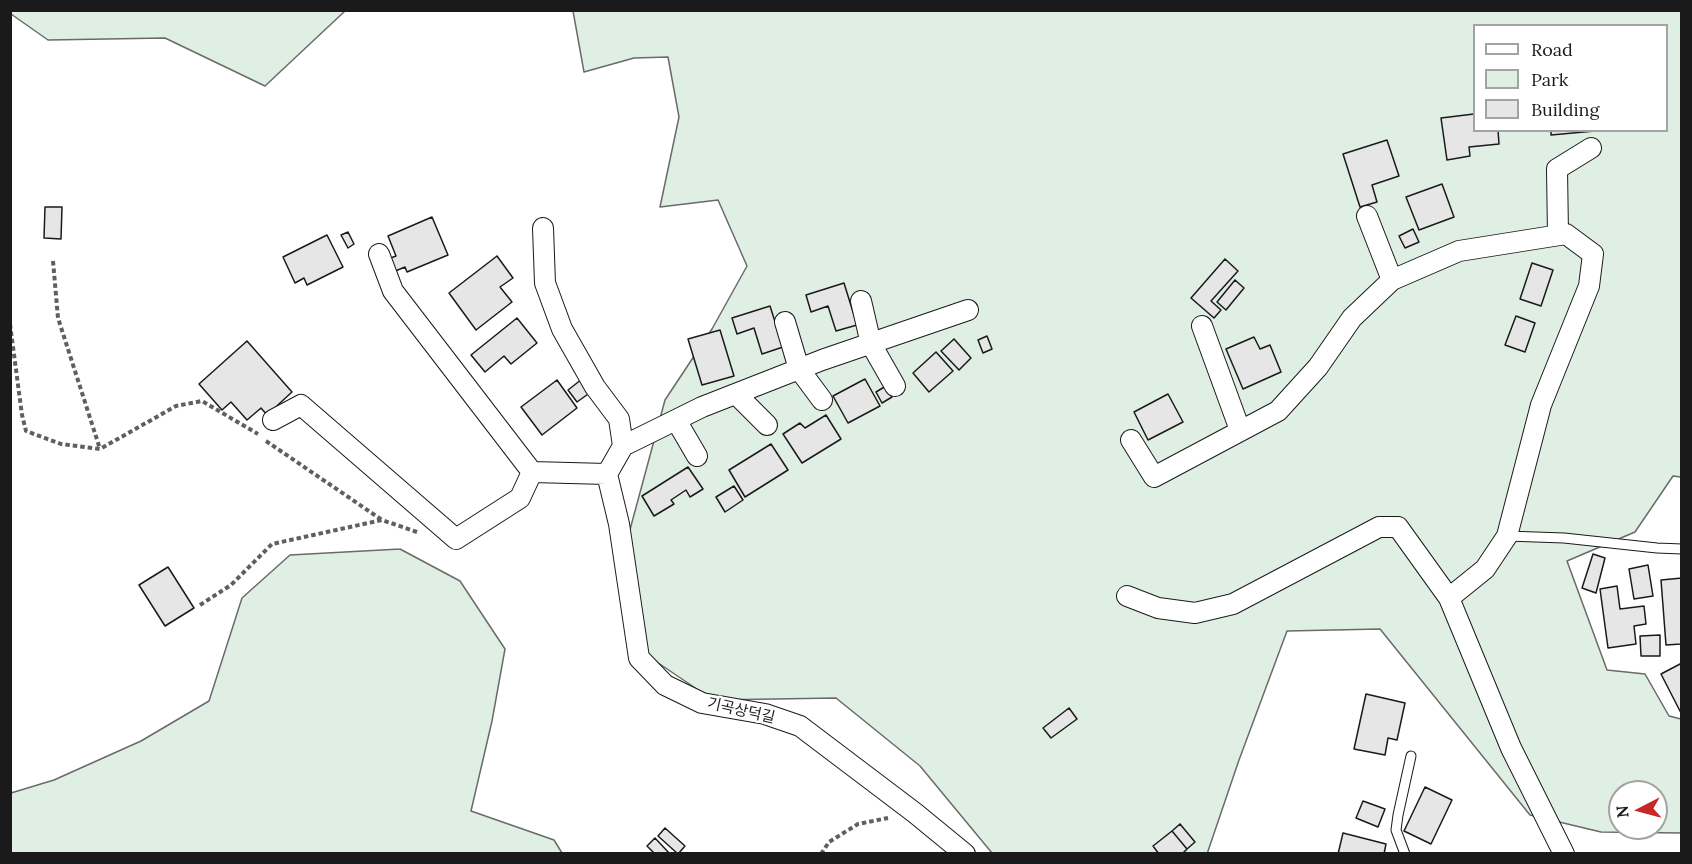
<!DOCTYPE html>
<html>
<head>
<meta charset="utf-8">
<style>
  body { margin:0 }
  #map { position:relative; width:1692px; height:864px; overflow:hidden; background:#fff; font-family:Lora,serif }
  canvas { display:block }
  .frame { position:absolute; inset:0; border:12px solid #1a1a1a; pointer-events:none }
  .legend { position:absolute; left:1473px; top:24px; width:195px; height:108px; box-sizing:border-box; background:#fff; border:2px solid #a3a3a3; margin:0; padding:8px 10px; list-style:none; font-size:18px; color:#1a1a1a }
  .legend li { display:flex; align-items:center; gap:12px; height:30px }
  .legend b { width:30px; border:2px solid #a3a3a3 }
  .north { position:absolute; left:1608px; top:780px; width:60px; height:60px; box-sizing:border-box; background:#fff; border:2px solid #a3a3a3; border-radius:50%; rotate:264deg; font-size:16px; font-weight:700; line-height:24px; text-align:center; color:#1a1a1a }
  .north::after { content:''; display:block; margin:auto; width:21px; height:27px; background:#c62828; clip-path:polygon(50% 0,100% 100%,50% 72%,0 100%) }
</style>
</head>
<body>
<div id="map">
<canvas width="1692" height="864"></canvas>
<div class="frame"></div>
<ul class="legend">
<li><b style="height:8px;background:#fff"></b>Road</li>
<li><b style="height:16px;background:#e0efe3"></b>Park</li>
<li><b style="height:16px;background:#e6e6e6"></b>Building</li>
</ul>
<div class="north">N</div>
</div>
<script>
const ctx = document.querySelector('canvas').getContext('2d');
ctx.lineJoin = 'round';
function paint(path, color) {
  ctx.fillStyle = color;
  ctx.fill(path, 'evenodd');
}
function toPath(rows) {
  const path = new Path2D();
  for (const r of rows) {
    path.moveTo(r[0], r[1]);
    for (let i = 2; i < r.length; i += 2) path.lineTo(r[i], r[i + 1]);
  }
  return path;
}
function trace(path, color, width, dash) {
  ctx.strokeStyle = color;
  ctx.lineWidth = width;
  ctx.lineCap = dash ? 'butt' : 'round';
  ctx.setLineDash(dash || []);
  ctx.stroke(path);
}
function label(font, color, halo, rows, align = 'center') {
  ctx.font = font + ' Lora,"Noto Sans KR",serif';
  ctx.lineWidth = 4.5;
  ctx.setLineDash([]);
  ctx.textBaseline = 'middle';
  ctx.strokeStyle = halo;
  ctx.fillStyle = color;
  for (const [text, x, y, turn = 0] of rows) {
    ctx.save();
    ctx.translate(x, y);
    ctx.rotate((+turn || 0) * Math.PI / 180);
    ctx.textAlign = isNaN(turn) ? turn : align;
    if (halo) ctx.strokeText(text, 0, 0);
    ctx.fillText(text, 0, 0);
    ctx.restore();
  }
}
const green = toPath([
  [11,10,345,10,345,11,265,86,165,38,48,40,11,14,11,10],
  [573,11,1681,11,1681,477,1673,476,1635,532,1567,561,1607,670,1645,674,1669,716,1681,719,1681,833,1601,832,1530,815,1380,629,1287,631,1239,760,1207,854,992,853,920,766,836,698,713,700,645,654,628,537,665,400,712,329,747,266,718,200,660,207,679,117,668,57,634,58,584,72,573,11],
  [1474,26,1666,26,1666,130,1474,130,1474,26],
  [1620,792,1656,792,1656,828,1620,828,1620,792],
  [400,549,460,581,505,649,492,721,471,811,554,840,562,853,11,853,11,793,54,780,141,741,209,701,242,598,290,555,400,549]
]);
const building = toPath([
  [1474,114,1474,130,1498,130,1499,144,1469,147,1470,156,1447,160,1441,118,1474,114],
  [1551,130,1595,130,1595,131,1551,135,1551,130],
  [1387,140,1399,176,1372,185,1377,202,1360,207,1343,154,1387,140],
  [1442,184,1454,217,1419,230,1406,197,1442,184],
  [45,207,62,207,61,239,44,238,45,207],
  [432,217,448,255,407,272,405,267,393,272,388,259,396,256,388,236,432,217],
  [1413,229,1419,242,1405,248,1399,236,1413,229],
  [348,232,354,244,348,248,341,235,348,232],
  [327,235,343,267,307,285,304,278,295,283,283,257,327,235],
  [497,256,513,278,500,287,512,302,476,330,449,293,497,256],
  [1225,259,1238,271,1211,301,1221,310,1214,318,1191,298,1225,259],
  [1532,263,1553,270,1541,306,1520,299,1532,263],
  [1235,280,1244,288,1226,310,1217,302,1235,280],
  [844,283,857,325,836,331,828,306,811,312,806,295,844,283],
  [770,306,783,347,762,354,754,328,737,334,732,318,770,306],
  [1516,316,1535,323,1525,352,1505,345,1516,316],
  [517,318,537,343,511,364,504,356,485,372,471,355,517,318],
  [720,330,734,376,702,385,688,339,720,330],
  [987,336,992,349,983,353,978,340,987,336],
  [1254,337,1260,349,1270,345,1281,372,1243,389,1226,349,1254,337],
  [954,339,971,358,959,370,941,351,954,339],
  [247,341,292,392,267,415,261,408,247,420,231,402,222,410,199,384,247,341],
  [936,352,953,371,929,392,913,373,936,352],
  [582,379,591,392,577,402,568,390,582,379],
  [865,379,880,406,848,423,833,396,865,379],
  [557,380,577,408,542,435,521,407,557,380],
  [886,386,892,397,882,403,876,392,886,386],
  [1168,394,1183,422,1148,440,1134,412,1168,394],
  [826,415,841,439,802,463,783,434,800,423,805,428,826,415],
  [771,444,788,470,745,497,729,470,771,444],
  [688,467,703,489,690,497,686,490,671,500,674,504,654,516,642,496,688,467],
  [734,486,743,500,725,512,716,497,734,486],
  [1593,554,1605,558,1596,593,1582,588,1593,554],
  [1648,565,1653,596,1634,599,1629,569,1648,565],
  [168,567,194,608,165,626,139,585,168,567],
  [1682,578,1681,644,1666,645,1661,580,1682,578],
  [1617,586,1620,609,1644,606,1646,624,1634,626,1636,644,1608,648,1600,589,1617,586],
  [1660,635,1660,656,1641,656,1640,636,1660,635],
  [1682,663,1682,713,1681,713,1661,674,1682,663],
  [1366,694,1405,703,1397,740,1388,738,1385,755,1354,749,1366,694],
  [1069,708,1077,719,1051,738,1043,728,1069,708],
  [1425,787,1452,800,1431,844,1404,831,1425,787],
  [1363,801,1385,809,1378,827,1356,818,1363,801],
  [1180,824,1195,842,1187,849,1172,831,1180,824],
  [665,828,685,846,678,854,658,836,665,828],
  [1172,831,1187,849,1182,854,1159,854,1153,846,1172,831],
  [1343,833,1386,844,1384,854,1338,854,1343,833],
  [655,838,670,854,655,854,647,846,655,838]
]);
const path = toPath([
  [53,261,58,318,100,449],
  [10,324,22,415,26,431,61,444,100,449,176,406,202,401,258,434],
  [266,441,382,520],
  [200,605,231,585,272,544,382,520,417,532],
  [821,854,829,842,858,824,888,818]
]);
const lane = toPath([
  [1507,536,1564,538,1657,548,1682,549],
  [1405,854,1396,830,1398,815,1411,756]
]);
const street = toPath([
  [1367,216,1392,280],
  [543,228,545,283,562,329,595,387,619,419,623,446],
  [1558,234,1557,169,1591,148],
  [379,254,393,291,532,472,607,474],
  [861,301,871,344,895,386],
  [785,322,799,369,822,400],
  [1202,326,1240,430],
  [736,394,767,425],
  [273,420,301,405,456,539,520,498,532,472],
  [676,420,697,456],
  [1131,440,1154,477,1278,411,1318,367,1352,318,1392,280,1459,251,1566,234,1593,254,1589,286,1541,405,1507,536,1485,569,1449,598,1511,748,1564,854],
  [607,474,619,524,639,658,665,685,702,703,765,714,800,726,915,813,965,854],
  [607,474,623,446,702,407,822,360,968,310],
  [1127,596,1158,608,1195,613,1233,604,1379,527,1398,527,1449,598]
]);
const streetNames = [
  ["기곡상덕길",741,711,13]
];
paint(green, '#e0efe3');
trace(green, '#6a6a6a', 1.5);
paint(building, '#e6e6e6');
trace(building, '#1a1a1a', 1.5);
trace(lane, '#1a1a1a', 11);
trace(street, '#1a1a1a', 22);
trace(path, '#5f5f5f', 4, [4.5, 3]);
trace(lane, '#fff', 9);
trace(street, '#fff', 20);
label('15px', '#1a1a1a', '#fff', streetNames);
</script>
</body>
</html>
